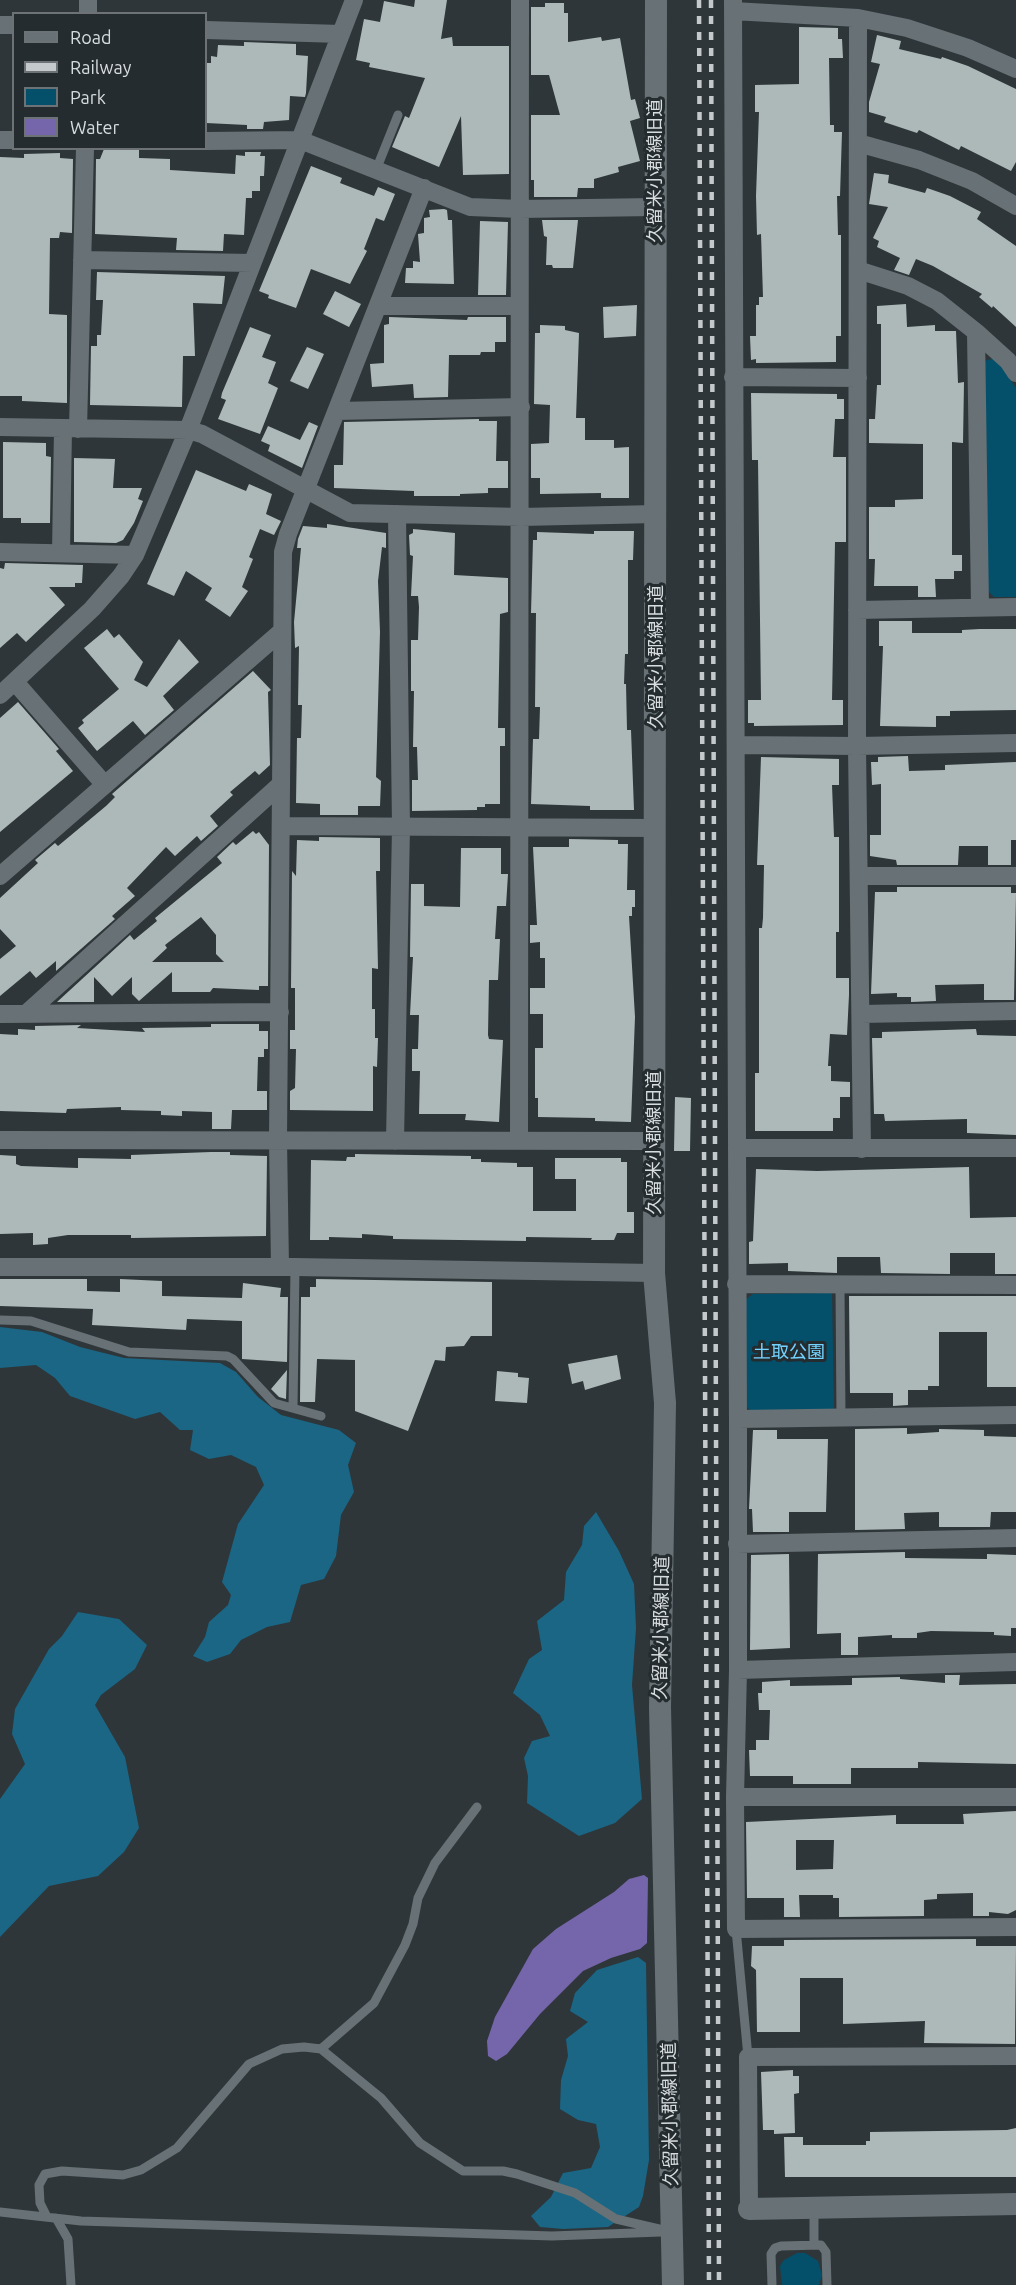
<!DOCTYPE html>
<html>
<head>
<meta charset="utf-8">
<style>
  body { margin:0 }
  #map { position:relative; width:1016px; height:2285px; overflow:hidden; background:#2e363a; font-family:Ubuntu,sans-serif }
  canvas { display:block }
  .legend { position:absolute; left:12px; top:12px; width:195px; height:138px; box-sizing:border-box; background:#242c30; border:2px solid #6c7276; margin:0; padding:8px 10px; list-style:none; font-size:18px; color:#d7dcde }
  .legend li { display:flex; align-items:center; gap:12px; height:30px }
  .legend b { width:30px; border:2px solid #6c7276 }
</style>
</head>
<body>
<div id="map">
<canvas width="1016" height="2285"></canvas>
<ul class="legend">
<li><b style="height:8px;background:#687175"></b>Road</li>
<li><b style="height:8px;background:#c4cacc"></b>Railway</li>
<li><b style="height:16px;background:#04506b"></b>Park</li>
<li><b style="height:16px;background:#7565aa"></b>Water</li>
</ul>
</div>
<script>
const ctx = document.querySelector('canvas').getContext('2d');
ctx.lineJoin = 'round';
function paint(path, color) {
  ctx.fillStyle = color;
  ctx.fill(path, 'evenodd');
}
function toPath(rows) {
  const path = new Path2D();
  for (const r of rows) {
    path.moveTo(r[0], r[1]);
    for (let i = 2; i < r.length; i += 2) path.lineTo(r[i], r[i + 1]);
  }
  return path;
}
function trace(path, color, width, dash) {
  ctx.strokeStyle = color;
  ctx.lineWidth = width;
  ctx.lineCap = dash ? 'butt' : 'round';
  ctx.setLineDash(dash || []);
  ctx.stroke(path);
}
function label(font, color, halo, rows, align = 'center') {
  ctx.font = font + ' Ubuntu,"Noto Sans JP",sans-serif';
  ctx.lineWidth = 6;
  ctx.setLineDash([]);
  ctx.textBaseline = 'middle';
  ctx.strokeStyle = halo;
  ctx.fillStyle = color;
  for (const [text, x, y, turn = 0] of rows) {
    ctx.save();
    ctx.translate(x, y);
    ctx.rotate((+turn || 0) * Math.PI / 180);
    ctx.textAlign = isNaN(turn) ? turn : align;
    if (halo) ctx.strokeText(text, 0, 0);
    ctx.fillText(text, 0, 0);
    ctx.restore();
  }
}
const green = toPath([
  [996,358,1016,388,1016,597,994,597,987,590,984,361],
  [832,1293,834,1410,753,1413,744,1404,745,1300,753,1294],
  [797,2253,805,2253,818,2261,822,2275,819,2285,782,2285,780,2266,784,2260]
]);
const forest = toPath([
  [0,1327,42,1332,80,1347,124,1358,220,1363,236,1372,258,1397,281,1415,339,1430,356,1443,348,1465,354,1492,341,1515,336,1556,324,1579,301,1585,290,1622,267,1627,241,1640,230,1654,207,1662,193,1656,205,1637,209,1622,228,1605,231,1595,222,1582,238,1524,264,1485,256,1467,231,1455,209,1459,190,1450,193,1430,180,1430,160,1412,135,1419,70,1396,55,1378,36,1365,0,1368],
  [596,1512,619,1551,634,1584,636,1628,632,1685,642,1799,615,1823,579,1836,527,1803,528,1776,524,1758,532,1741,550,1736,540,1715,513,1693,529,1659,542,1650,537,1621,564,1600,566,1572,582,1545,584,1526],
  [78,1612,119,1619,147,1645,135,1669,101,1695,95,1705,125,1757,139,1828,124,1852,98,1876,49,1886,0,1937,0,1799,25,1764,12,1734,15,1709,49,1649,62,1636],
  [638,1957,646,1963,649,2160,643,2196,639,2207,608,2227,563,2229,540,2227,531,2216,551,2197,563,2173,591,2168,600,2147,596,2124,578,2120,560,2109,561,2080,568,2056,566,2039,588,2022,570,2011,575,1993,597,1970]
]);
const water = toPath([
  [644,1875,648,1878,647,1943,640,1949,611,1958,583,1971,540,2014,507,2054,496,2061,488,2056,487,2041,495,2017,533,1949,556,1929,614,1892,629,1879]
]);
const building = toPath([
  [415,0,447,0,441,39,452,37,453,46,509,46,509,174,463,175,461,116,439,167,392,147,405,116,409,118,425,78,369,67,370,63,356,60,364,19,380,22,384,1,414,7],
  [545,3,564,3,564,13,568,13,568,42,601,37,602,41,620,38,631,100,635,99,640,118,630,121,640,161,618,167,619,172,594,179,594,188,578,188,577,197,534,197,534,180,531,180,531,115,560,115,549,75,531,75,531,7,545,7],
  [799,27,838,28,838,39,842,39,843,58,829,58,830,125,834,125,834,132,842,132,840,196,837,196,838,235,841,235,841,336,836,336,836,362,756,363,756,359,751,360,750,336,756,336,756,305,759,305,759,297,763,297,761,234,757,235,756,196,759,112,755,112,755,85,799,84],
  [877,35,901,41,899,49,941,59,942,57,968,66,1016,89,1016,162,1011,171,961,146,959,150,919,130,917,133,884,122,886,117,869,112,869,102,880,64,871,62],
  [244,42,296,44,296,55,308,56,306,93,305,97,290,96,289,120,264,122,263,129,247,129,247,125,206,123,206,63,211,63,211,56,217,57,218,45,244,46],
  [104,149,139,150,139,158,170,159,170,170,235,174,236,155,245,156,245,152,261,152,260,156,265,156,264,176,260,176,260,191,252,191,252,198,246,198,244,235,224,234,223,251,176,250,177,238,95,234,96,159,100,159],
  [60,153,60,158,73,159,72,233,60,232,59,238,50,238,49,314,67,315,67,403,22,401,22,396,0,396,0,157,24,158,24,154],
  [311,166,342,178,340,183,374,196,378,187,395,194,384,221,376,218,364,249,367,251,350,284,311,269,296,308,268,298,269,295,259,291],
  [874,173,889,175,888,183,925,193,927,188,950,196,981,212,977,219,1016,246,1016,327,993,306,992,308,979,297,982,294,933,266,916,259,909,275,894,270,900,258,877,247,879,241,873,238,888,207,869,204],
  [444,209,447,210,448,220,452,220,454,284,405,283,406,268,413,268,413,261,420,262,418,234,424,233,424,218,430,217,429,210],
  [542,220,578,220,573,268,553,268,552,265,546,265,547,237,544,236],
  [480,221,508,222,506,295,478,295],
  [97,272,225,276,222,304,193,303,195,356,183,356,182,407,90,405,91,346,97,346,97,335,101,335,103,300,96,300],
  [335,291,361,304,349,327,323,314],
  [906,304,907,327,935,325,935,331,956,331,958,383,964,382,963,443,952,442,952,555,962,555,962,571,954,571,954,579,935,579,936,597,918,597,918,586,874,586,875,559,869,559,869,507,895,507,895,500,923,499,923,444,869,443,869,419,875,419,877,385,881,385,881,324,877,324,877,306],
  [637,305,636,336,604,338,603,307],
  [389,317,467,320,468,317,506,317,506,342,495,342,495,352,481,352,480,355,449,355,448,397,414,398,413,384,372,387,370,364,384,363,384,325,389,324],
  [540,325,565,326,565,330,579,333,576,418,585,418,585,440,614,440,614,448,629,447,629,498,601,498,601,493,540,494,540,478,531,478,531,444,549,443,550,405,534,404,535,333,540,333],
  [250,327,271,335,262,357,276,362,268,383,278,388,260,434,218,419,226,400,221,398,222,393],
  [307,347,324,354,308,389,290,381],
  [751,393,837,394,837,399,844,399,844,419,835,419,833,457,846,457,846,542,835,542,832,700,843,700,843,725,754,726,754,723,748,723,748,700,761,700,758,460,752,460],
  [479,419,479,421,497,421,496,461,508,461,508,488,488,488,488,493,460,494,460,496,414,496,414,491,334,488,334,465,343,465,344,422],
  [309,422,318,426,302,468,268,451,270,445,261,441,268,426,300,440],
  [3,442,46,443,46,456,51,457,50,523,21,523,21,518,3,518],
  [74,458,115,459,113,488,142,488,138,499,143,501,134,523,123,540,116,543,74,542],
  [196,470,246,491,249,484,272,494,266,514,281,521,274,535,260,529,249,557,253,559,242,587,248,591,230,617,205,600,212,588,186,571,174,596,147,584],
  [327,524,386,533,386,548,382,547,378,581,380,632,376,777,381,781,380,806,358,806,358,815,320,815,320,804,296,803,297,738,301,738,302,705,298,705,299,646,295,648,294,622,301,548,297,548,298,539,303,526,327,528],
  [413,529,455,533,454,575,508,578,508,612,500,614,498,728,505,728,505,746,500,746,500,804,485,804,485,807,477,807,477,810,412,811,412,780,418,780,417,747,413,747,414,691,411,691,411,640,418,640,419,607,418,596,411,596,413,556,410,555,409,535,413,533],
  [594,531,634,531,633,560,628,560,628,654,625,654,624,684,626,684,627,730,631,730,634,810,590,810,590,806,531,804,533,739,539,739,540,707,535,707,536,613,531,613,533,540,537,540,537,532,594,534],
  [5,563,83,565,82,583,75,583,75,587,49,587,65,605,26,642,17,633,0,648,0,568,4,569],
  [879,621,912,621,912,633,962,633,962,630,980,629,1016,629,1016,710,950,711,950,716,936,716,936,727,880,726,883,646,879,646],
  [107,629,114,638,119,634,143,662,134,680,147,687,179,639,199,662,163,696,174,710,145,735,133,721,97,751,78,728,84,723,82,720,119,689,84,648],
  [253,671,271,690,268,692,270,765,259,775,255,771,230,792,233,795,210,816,218,826,201,841,197,836,175,856,166,847,127,888,135,896,112,916,115,919,56,971,56,961,36,978,30,971,0,996,0,959,16,946,0,929,0,898,38,863,35,860,55,843,58,846,106,806,115,797,112,794],
  [18,702,59,749,56,751,73,771,0,832,0,718],
  [908,756,909,771,945,770,945,765,1016,762,1016,840,1011,840,1011,865,988,865,988,846,959,846,958,865,897,865,896,860,870,856,870,835,881,835,881,784,872,785,871,762,878,762,878,757],
  [761,757,839,759,839,785,832,785,834,837,839,837,839,932,836,932,836,978,849,978,849,995,847,1035,830,1034,828,1066,831,1066,831,1081,850,1082,850,1097,840,1097,840,1118,833,1118,833,1131,755,1131,755,1073,759,1073,759,928,762,928,763,918,764,865,757,865],
  [253,831,256,834,259,832,269,845,268,986,259,986,259,990,213,988,210,992,172,992,172,972,139,1001,132,994,132,977,112,996,94,977,94,1002,57,1002,130,935,134,940,157,921,155,918,222,863,217,857,233,842,236,845],
  [201,917,216,935,216,954,224,962,152,962,167,948,165,945],
  [319,837,380,838,380,871,376,871,378,969,372,968,372,1009,375,1009,375,1038,378,1038,377,1067,373,1066,373,1111,290,1110,290,1091,295,1088,296,1049,290,1049,290,1030,295,1030,295,988,291,988,292,871,296,876,297,840,319,841],
  [569,839,618,840,618,844,628,844,627,890,635,890,635,907,632,907,632,916,629,916,635,1017,631,1122,595,1121,595,1118,538,1117,538,1098,535,1098,535,1048,543,1048,543,1014,530,1014,530,988,545,988,545,958,540,958,540,942,530,943,530,925,537,925,533,847,569,847],
  [461,848,501,848,501,874,508,874,506,906,497,906,495,939,500,939,498,980,489,980,488,1035,489,1039,503,1040,499,1122,465,1120,466,1114,419,1114,420,1071,412,1071,412,1049,418,1049,419,1015,410,1015,413,957,410,957,411,884,424,884,424,906,460,907],
  [897,887,1011,887,1011,893,1016,893,1014,1000,984,1000,984,984,935,985,936,1001,911,1002,911,997,897,997,897,993,871,994,875,892,897,892],
  [211,1024,259,1024,259,1031,268,1031,268,1049,264,1049,264,1057,258,1057,257,1091,267,1091,267,1110,232,1110,231,1129,212,1129,212,1112,182,1111,182,1116,161,1115,161,1111,121,1110,121,1107,67,1109,66,1113,0,1111,0,1034,18,1035,18,1029,35,1030,35,1026,81,1025,77,1028,145,1032,142,1028,211,1027],
  [976,1029,977,1035,1016,1036,1016,1135,967,1133,967,1119,885,1121,884,1114,874,1114,872,1038,882,1038,882,1032],
  [675,1097,691,1098,690,1151,674,1151],
  [211,1152,230,1152,230,1155,267,1156,266,1236,131,1238,131,1235,68,1235,48,1238,48,1244,33,1245,33,1233,0,1234,0,1155,16,1156,16,1164,21,1166,78,1168,78,1158,131,1159,131,1155],
  [355,1154,471,1156,471,1159,481,1159,481,1162,517,1163,517,1167,533,1167,533,1211,576,1211,576,1179,555,1179,555,1158,621,1158,621,1162,627,1162,627,1212,634,1212,634,1233,617,1233,614,1240,591,1240,592,1238,526,1237,526,1241,393,1239,393,1236,362,1234,362,1238,329,1237,329,1240,310,1240,311,1160,346,1161,347,1157,355,1157],
  [969,1167,970,1218,1016,1217,1016,1274,995,1274,995,1253,950,1253,950,1274,881,1273,880,1257,837,1257,837,1273,788,1271,788,1263,749,1264,749,1242,753,1241,756,1169,817,1171],
  [0,1279,87,1279,87,1291,120,1292,120,1279,162,1281,162,1296,242,1298,243,1283,281,1288,280,1297,288,1297,287,1362,242,1359,242,1321,187,1319,186,1330,92,1325,93,1309,0,1306],
  [316,1279,492,1282,492,1336,471,1336,464,1346,446,1347,445,1361,435,1360,408,1431,355,1411,355,1360,317,1359,315,1402,300,1402,301,1297,310,1297,310,1287,316,1287],
  [849,1296,1016,1296,1016,1387,987,1387,987,1332,939,1332,939,1386,928,1386,928,1390,908,1390,908,1405,893,1406,893,1393,850,1393],
  [617,1355,621,1379,585,1390,583,1381,572,1384,568,1364],
  [287,1370,286,1399,279,1397,271,1389],
  [497,1371,518,1373,518,1377,529,1378,527,1403,495,1401],
  [907,1428,907,1434,939,1432,939,1429,984,1430,984,1436,1016,1437,1016,1512,991,1512,990,1527,939,1527,939,1512,904,1513,905,1529,855,1530,855,1429],
  [753,1430,777,1430,777,1439,828,1439,826,1512,789,1512,789,1532,753,1532,752,1509,749,1509],
  [905,1552,905,1558,987,1559,987,1554,1016,1555,1016,1628,1011,1628,1011,1636,994,1635,994,1632,931,1631,917,1633,917,1638,892,1638,892,1635,858,1637,858,1655,841,1655,841,1633,817,1634,818,1554],
  [789,1554,790,1648,750,1650,751,1555],
  [945,1675,960,1675,959,1685,1016,1684,1016,1764,918,1762,918,1768,851,1768,851,1784,793,1784,793,1776,750,1776,749,1750,756,1750,756,1740,769,1740,770,1710,759,1710,758,1693,762,1693,762,1682,790,1680,790,1686,852,1685,852,1678,900,1677,900,1679,945,1683],
  [1016,1811,1016,1910,1008,1914,989,1912,989,1916,973,1916,973,1893,937,1894,937,1899,924,1900,924,1916,839,1917,839,1898,833,1898,833,1895,799,1895,800,1917,784,1917,784,1898,747,1898,746,1822,896,1815,896,1824,964,1824,963,1814],
  [796,1840,834,1840,833,1869,796,1870],
  [976,1939,976,1946,1016,1946,1015,2044,924,2043,925,2021,843,2024,843,1978,800,1978,800,2032,757,2032,756,1970,751,1966,752,1946,784,1946,784,1940],
  [793,2070,793,2076,799,2076,799,2093,794,2094,795,2133,774,2134,774,2130,763,2130,761,2072],
  [1016,2128,1016,2177,785,2177,784,2137,803,2137,803,2145,866,2145,866,2141,870,2141,870,2132,1007,2130]
]);
const service = toPath([
  [376,170,398,115],
  [840,1286,841,1418],
  [0,1320,31,1321,129,1352,227,1356,233,1359,274,1403,321,1416],
  [293,1408,295,1267],
  [736,1929,748,2057],
  [321,2049,374,2003,405,1945,413,1924,418,1898,435,1863,477,1807],
  [814,2209,814,2245],
  [0,2212,81,2221,552,2236,661,2232],
  [47,2217,40,2203,39,2185,45,2174,62,2171,123,2175,141,2170,177,2148,249,2064,282,2049,304,2047,321,2049,381,2098,420,2143,463,2171,503,2171,517,2174,575,2193,616,2219,672,2232],
  [56,2218,68,2239,71,2285],
  [772,2285,771,2254,775,2248,781,2246,821,2245,826,2252,827,2285]
]);
const minor = toPath([
  [733,0,738,1419,738,1670,735,1797,1016,1797],
  [733,11,858,18,907,28,968,48,1016,69],
  [88,14,88,0],
  [858,18,857,746,862,1149],
  [0,25,14,25],
  [206,30,341,34],
  [0,140,14,140],
  [206,141,300,140,470,207,520,209,654,207],
  [858,143,919,160,972,181,1016,206],
  [82,260,252,263],
  [858,270,908,286,937,301,976,332,1008,361,1016,373],
  [378,306,519,306],
  [976,332,980,607],
  [733,377,858,378],
  [337,411,521,407],
  [0,427,188,430,202,434,350,513,521,517,656,514],
  [78,429,85,148],
  [0,552,135,555],
  [61,553,63,428],
  [857,610,1016,607],
  [15,682,105,785],
  [0,695,92,609,121,576,135,555,188,430,354,0],
  [736,745,857,746,1016,743],
  [282,826,655,828],
  [0,876,282,631],
  [859,876,1016,876],
  [27,1013,280,785],
  [0,1014,280,1012],
  [861,1014,1016,1011],
  [0,1140,654,1141],
  [395,1141,401,827,397,514],
  [519,1141,520,0],
  [737,1148,1016,1148],
  [0,1267,295,1267,654,1273],
  [280,1267,278,1140,283,552,288,534,424,188],
  [736,1284,1016,1285],
  [738,1419,1016,1415],
  [737,1544,1016,1538],
  [738,1670,1016,1662],
  [735,1797,736,1929,1016,1927],
  [749,2209,748,2057,1016,2056]
]);
const tertiary = toPath([
  [656,0,654,1273,665,1403,660,1707,673,2285],
  [749,2209,1016,2204]
]);
const rail = toPath([
  [699,0,709,2285],
  [711,0,719,2285]
]);
const streetNames = [
  ["久留米小郡線旧道",655,171,-90],
  ["久留米小郡線旧道",656,657,-90],
  ["久留米小郡線旧道",654,1143,-90],
  ["久留米小郡線旧道",661,1628,-89],
  ["久留米小郡線旧道",670,2114,-91]
];
const parkNames = [
  ["土取公園",789,1352]
];
paint(green, '#04506b');
paint(forest, '#1a6684');
paint(water, '#7565aa');
paint(building, '#adb9b9');
trace(service, '#687175', 9);
trace(minor, '#687175', 18);
trace(tertiary, '#687175', 22);
trace(rail, '#c4cacc', 4.5, [8, 8]);
label('18px', '#d7dcde', '#242c30', streetNames);
label('18px', '#73d3fe', '#242c30', parkNames);
</script>
</body>
</html>
